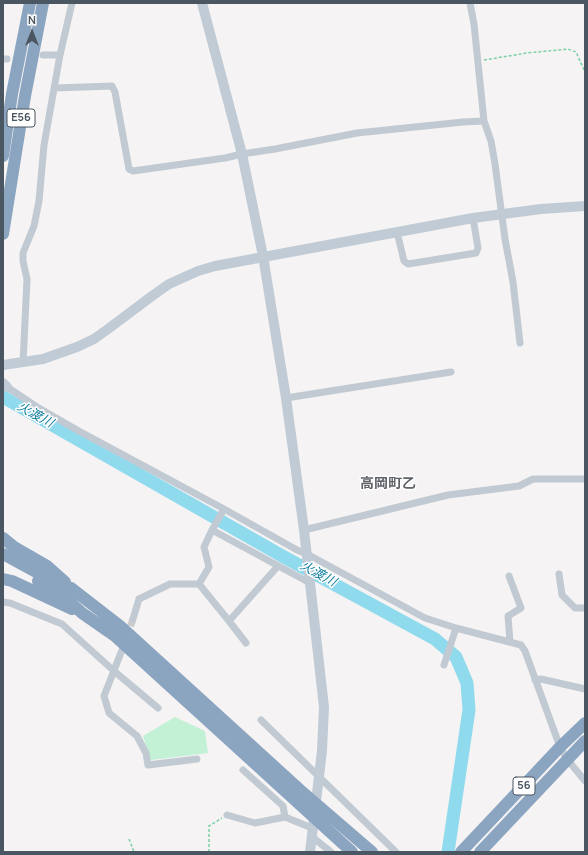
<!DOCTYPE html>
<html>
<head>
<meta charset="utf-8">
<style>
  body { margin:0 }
  #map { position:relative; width:588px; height:855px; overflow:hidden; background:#f5f3f3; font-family:Manrope,sans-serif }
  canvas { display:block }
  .frame { position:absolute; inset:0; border:4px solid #4a5661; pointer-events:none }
  .north { position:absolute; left:12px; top:12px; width:40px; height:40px; -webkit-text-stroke:3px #fff; paint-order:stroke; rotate:0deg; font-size:11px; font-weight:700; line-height:16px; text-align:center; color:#4a5661 }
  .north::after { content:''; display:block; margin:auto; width:14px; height:18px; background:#4a5661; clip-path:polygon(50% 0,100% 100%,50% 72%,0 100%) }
</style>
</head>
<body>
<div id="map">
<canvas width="588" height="855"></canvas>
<div class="frame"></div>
<div class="north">N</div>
</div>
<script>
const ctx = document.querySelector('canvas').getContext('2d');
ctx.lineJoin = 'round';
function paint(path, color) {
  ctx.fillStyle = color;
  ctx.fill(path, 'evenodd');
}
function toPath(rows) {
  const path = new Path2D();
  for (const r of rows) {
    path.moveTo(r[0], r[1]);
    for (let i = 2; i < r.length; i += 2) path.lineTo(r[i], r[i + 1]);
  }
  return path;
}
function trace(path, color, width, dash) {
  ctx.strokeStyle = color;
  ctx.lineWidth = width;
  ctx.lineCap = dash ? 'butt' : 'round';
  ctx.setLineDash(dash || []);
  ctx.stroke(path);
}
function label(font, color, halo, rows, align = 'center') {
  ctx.font = font + ' Manrope,"Noto Sans JP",sans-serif';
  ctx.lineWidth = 3;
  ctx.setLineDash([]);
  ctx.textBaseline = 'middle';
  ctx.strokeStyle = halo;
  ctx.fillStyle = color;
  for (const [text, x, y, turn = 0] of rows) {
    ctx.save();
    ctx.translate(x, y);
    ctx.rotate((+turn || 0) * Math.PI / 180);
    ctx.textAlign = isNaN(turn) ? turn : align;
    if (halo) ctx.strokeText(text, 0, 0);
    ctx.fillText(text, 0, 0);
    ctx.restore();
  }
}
const green = toPath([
  [175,717,205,731,208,753,151,760,143,736]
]);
const river = toPath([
  [3,397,284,557,435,639,456,657,467,683,469,710,448,852]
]);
const streetTunnel = toPath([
  [127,636,133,619]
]);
const path = toPath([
  [484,60,527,53,568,49,576,52,585,72],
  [129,839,134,852],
  [209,852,209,826,222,818]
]);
const street = toPath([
  [470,3,474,24,484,121,491,141,495,164,505,239,513,282,520,343],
  [43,55,60,55],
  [3,59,7,59],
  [55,88,112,86,115,92,129,169,133,171,225,158,242,154,275,149,357,133,463,122,484,121],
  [397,232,404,261,408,264,476,253,478,248,473,218],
  [23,363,27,279,23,261,23,253,34,226,39,201,44,145,60,55,72,3],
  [7,387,37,407,77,430,224,509,297,550,307,554,425,618,456,628,521,645,525,651,560,747,567,759,585,781],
  [286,398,451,372],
  [224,509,212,530,310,583],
  [212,530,204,547,209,567,199,584,229,621,278,566],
  [304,530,448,495,519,486,533,479,585,479],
  [559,574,562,595,575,608,585,608],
  [509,576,521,608,508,616,510,642],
  [3,602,10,603,62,624,114,671,158,708],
  [133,619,139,599,170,584,199,584],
  [229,621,246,643],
  [122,650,104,696,109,713,137,736,146,753,148,765,197,759],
  [444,665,456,628],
  [535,680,541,679,585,689],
  [261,720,396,852],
  [243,770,283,806,285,817,312,828],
  [227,815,255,823,285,817],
  [311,836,331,852]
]);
const secondary = toPath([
  [202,3,242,154,263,256,286,398,304,530,324,707,322,751,310,852],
  [3,365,43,359,77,347,94,339,108,329,152,296,169,284,198,271,215,266,473,218,541,209,585,206],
  [3,383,7,387]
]);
const highway = toPath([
  [3,156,12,94,30,3],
  [3,234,25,96,43,3],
  [3,538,14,547,47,566,65,582],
  [3,554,49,579,71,588,120,626,300,790,372,852],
  [3,579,12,581,72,609],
  [38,581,63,596,82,613,115,636,352,852],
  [461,852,560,747,585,723],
  [480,852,585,741]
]);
const shields = [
  [21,118,28],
  [524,786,22]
];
const shieldNames = [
  ["E56",21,118],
  ["56",524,786]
];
const waterNames = [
  ["火渡川",35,415,29],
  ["火渡川",318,574,29]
];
const quarterNames = [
  ["高岡町乙",388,484]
];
paint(green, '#c3f1d5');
trace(river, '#90daee', 13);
trace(streetTunnel, '#caccce', 7, [7, 3.5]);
trace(path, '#7ad0a6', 1.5, [3, 2]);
trace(street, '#c1cad2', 7);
trace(secondary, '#c1cbd6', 10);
trace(highway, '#8ba5c1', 12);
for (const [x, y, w] of shields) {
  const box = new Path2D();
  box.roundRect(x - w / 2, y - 9, w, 18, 3);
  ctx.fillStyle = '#fff';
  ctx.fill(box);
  trace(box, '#4a5661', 1);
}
label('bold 11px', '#4a5661', null, shieldNames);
label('italic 13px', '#0c7c9b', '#fff', waterNames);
label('bold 14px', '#5f6368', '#fff', quarterNames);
</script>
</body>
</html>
